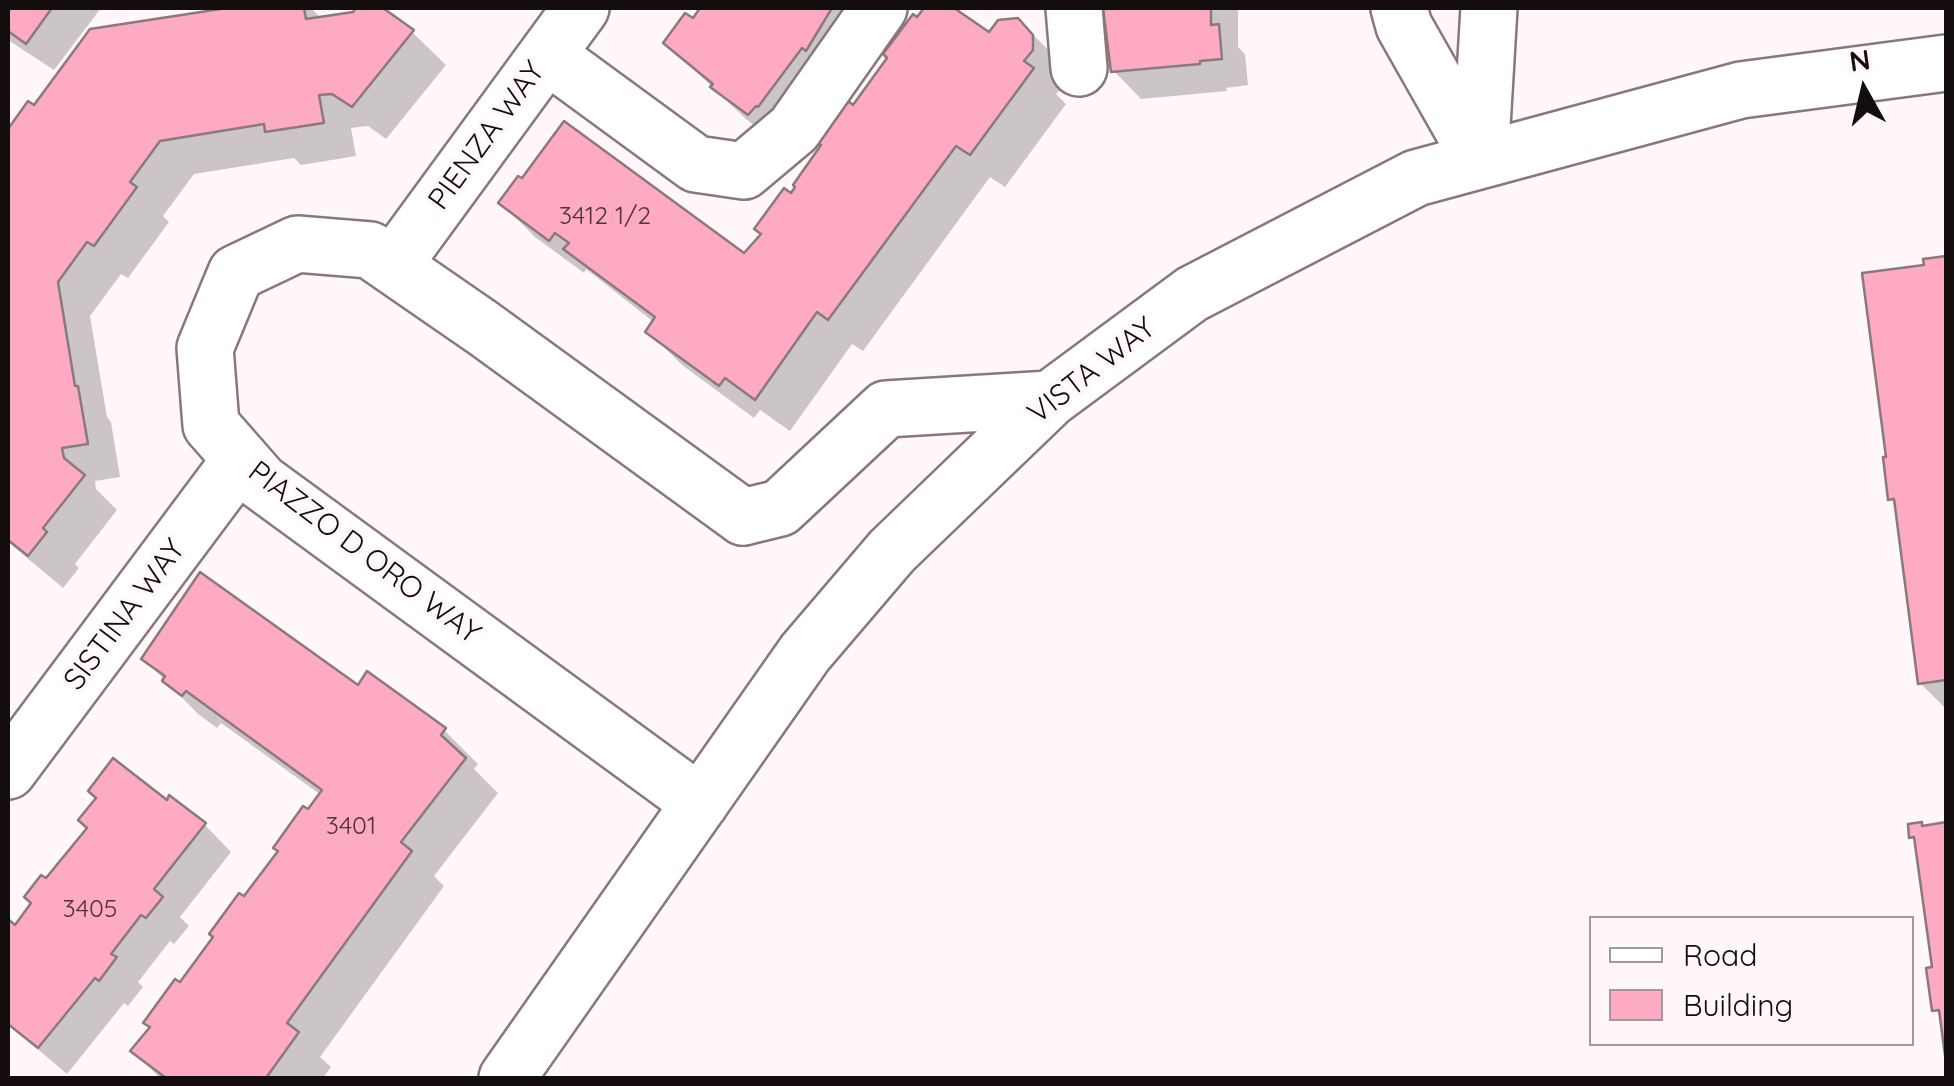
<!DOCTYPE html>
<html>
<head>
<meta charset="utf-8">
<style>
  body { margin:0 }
  #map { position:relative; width:1954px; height:1086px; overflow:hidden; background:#fff7f9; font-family:Quicksand,sans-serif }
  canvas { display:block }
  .frame { position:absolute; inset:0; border:10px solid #130d0e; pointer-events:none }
  .legend { position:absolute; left:1589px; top:916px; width:325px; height:130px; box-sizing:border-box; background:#fff7f9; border:2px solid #a1999b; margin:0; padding:12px 18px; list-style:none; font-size:30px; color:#130d0e }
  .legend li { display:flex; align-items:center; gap:20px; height:50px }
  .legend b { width:50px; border:2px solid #a1999b }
  .north { position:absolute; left:1814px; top:40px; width:100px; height:100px; -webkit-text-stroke:8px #fff7f9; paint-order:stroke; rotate:352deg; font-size:28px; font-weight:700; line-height:40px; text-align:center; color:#130d0e }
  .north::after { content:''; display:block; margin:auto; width:35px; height:45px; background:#130d0e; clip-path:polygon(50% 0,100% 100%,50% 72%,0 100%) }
</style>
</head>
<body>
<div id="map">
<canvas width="1954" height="1086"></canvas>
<div class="frame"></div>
<ul class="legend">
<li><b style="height:12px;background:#fff"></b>Road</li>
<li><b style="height:28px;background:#feaac2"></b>Building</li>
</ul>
<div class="north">N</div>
</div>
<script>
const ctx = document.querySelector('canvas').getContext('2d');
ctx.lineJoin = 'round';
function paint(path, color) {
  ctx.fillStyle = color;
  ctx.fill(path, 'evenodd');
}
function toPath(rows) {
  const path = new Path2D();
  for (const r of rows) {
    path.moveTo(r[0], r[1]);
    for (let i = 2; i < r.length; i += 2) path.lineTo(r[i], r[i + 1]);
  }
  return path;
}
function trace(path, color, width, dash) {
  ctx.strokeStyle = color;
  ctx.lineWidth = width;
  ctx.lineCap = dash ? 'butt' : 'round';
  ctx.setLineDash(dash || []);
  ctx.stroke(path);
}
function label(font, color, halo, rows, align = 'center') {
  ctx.font = font + ' Quicksand,sans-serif';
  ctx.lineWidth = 8;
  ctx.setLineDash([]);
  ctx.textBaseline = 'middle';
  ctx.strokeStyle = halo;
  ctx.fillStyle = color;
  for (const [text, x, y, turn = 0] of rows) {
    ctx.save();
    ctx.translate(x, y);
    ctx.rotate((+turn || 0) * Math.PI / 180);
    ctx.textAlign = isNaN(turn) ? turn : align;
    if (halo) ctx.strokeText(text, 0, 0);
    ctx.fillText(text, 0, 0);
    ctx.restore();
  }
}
const shadow = toPath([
  [8,8,101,8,54,70,8,40],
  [243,8,311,8,322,19,354,14,359,8,379,8,412,32,446,65,386,139,368,126,351,128,356,156,301,165,294,158,194,174,163,216,169,222,128,278,121,274,90,316,107,417,111,422,120,477,95,481,96,489,117,510,75,564,79,568,63,588,8,542,8,133,28,105,34,108,92,31],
  [702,8,890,8,783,147,747,120,666,43,694,21],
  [927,8,950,8,989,36,1027,29,1062,63,1066,84,1056,94,1066,104,1005,187,990,177,863,351,852,344,790,431,760,410,754,418,682,365,648,331,655,323,586,269,584,273,535,237,501,203,744,256,792,196],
  [1105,8,1238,8,1238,47,1245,54,1248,85,1226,88,1227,91,1141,99,1110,67],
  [1946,258,1946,709,1920,683,1898,506,1891,499,1926,261],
  [144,659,358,688,444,730,478,764,474,769,498,793,434,876,444,886,320,1057,331,1067,323,1078,160,1078,133,1051,321,795,221,723,217,728,198,714],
  [168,805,204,824,231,852,180,917,189,926,174,944,170,941,138,982,143,987,128,1006,124,1003,67,1074,8,1024,8,922,16,928,46,882],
  [1921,825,1924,828,1946,825,1946,1045,1943,1018,1935,1010,1935,969,1917,842,1912,837]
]);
const building = toPath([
  [8,8,52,8,26,44,8,31,8,8],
  [227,8,304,8,306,19,353,12,356,8,383,8,414,30,352,107,332,94,319,95,324,123,265,132,264,124,160,141,130,182,137,187,94,246,87,242,58,282,75,386,78,386,88,444,62,448,64,458,85,475,43,528,47,532,28,556,8,540,8,129,28,101,34,105,90,29,227,8],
  [700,8,832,8,806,51,802,48,758,107,756,106,748,115,710,87,713,84,663,43,685,13,693,18,700,8],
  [924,8,954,8,989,32,998,20,1018,18,1033,35,1033,50,1024,61,1034,68,970,155,956,146,828,320,817,312,755,400,725,378,719,386,645,332,655,317,563,249,569,243,555,233,549,241,498,203,518,176,522,178,564,121,744,253,761,234,754,229,784,188,791,193,795,187,793,185,821,145,817,142,847,100,853,105,887,58,883,54,913,14,917,17,924,8],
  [1103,8,1211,8,1211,25,1219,24,1222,59,1200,61,1200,64,1111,72,1103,8],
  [1946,256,1946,680,1918,684,1894,499,1888,500,1883,457,1886,457,1862,273,1924,265,1923,259,1946,256],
  [200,572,358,685,367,671,446,728,441,735,466,758,401,842,412,851,287,1023,299,1032,266,1078,166,1078,130,1051,150,1027,143,1023,175,979,180,982,213,937,209,934,239,893,244,896,278,851,273,848,303,806,308,809,322,790,186,691,182,696,162,681,165,676,141,659,200,572],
  [113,758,167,800,169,795,206,823,154,889,163,897,146,918,141,915,111,954,117,957,99,981,95,978,38,1048,8,1024,8,919,15,925,31,903,24,897,41,875,46,878,87,828,78,820,96,798,88,791,113,758],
  [1922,822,1922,826,1946,822,1946,1063,1939,1010,1932,1011,1926,968,1932,967,1914,837,1909,838,1908,824,1922,822]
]);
const minor = toPath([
  [1074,8,1079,68],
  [547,55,696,164,744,171,794,129,879,8],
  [393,265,581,8],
  [8,771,241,459],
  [700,803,261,482,211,425,205,348,236,273,297,244,370,250,483,328,743,517]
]);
const major = toPath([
  [1399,8,1404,26,1480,160],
  [1480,160,1489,8],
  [743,517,780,508,886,409,1050,399],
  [507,1078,805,653,892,551,1050,399,1192,294,1416,178,1741,90,1946,63]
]);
const numberNames = [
  ["3412 1/2",605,216],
  ["3401",351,826],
  ["3405",90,909]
];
const streetNames = [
  ["PIENZA WAY",487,136,-54],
  ["VISTA WAY",1092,371,-38],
  ["PIAZZO D ORO WAY",364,553,37],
  ["SISTINA WAY",125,615,-53]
];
paint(shadow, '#0003');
paint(building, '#feaac2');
trace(building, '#8a797d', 2.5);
trace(minor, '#89777b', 60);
trace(major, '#89777b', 60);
trace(minor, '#fff', 55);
trace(major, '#fff', 55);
label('25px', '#4e343b', null, numberNames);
label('30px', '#130d0e', '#fff7f9', streetNames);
</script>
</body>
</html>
